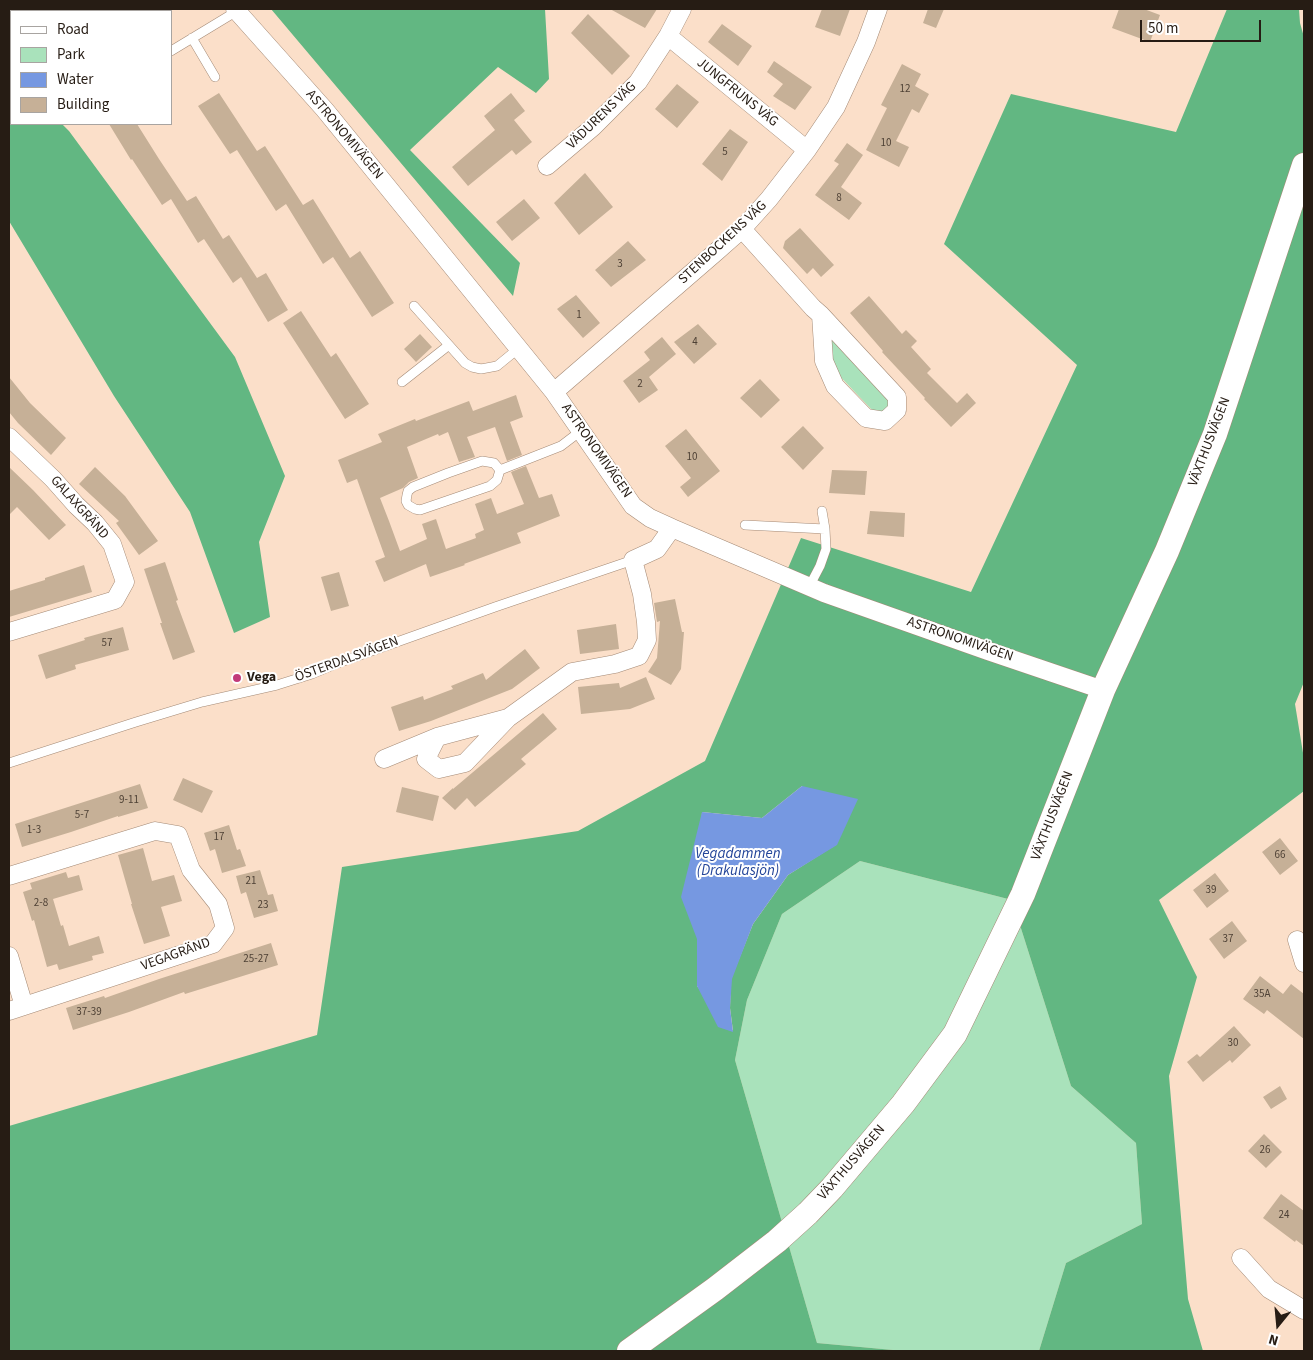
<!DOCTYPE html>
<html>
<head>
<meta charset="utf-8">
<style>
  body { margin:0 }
  #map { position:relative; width:1313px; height:1360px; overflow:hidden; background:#fbdfc9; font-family:"Source Sans 3",sans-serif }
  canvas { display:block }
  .frame { position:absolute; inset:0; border:10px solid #261c14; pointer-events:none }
  .legend { position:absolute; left:10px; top:10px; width:162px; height:115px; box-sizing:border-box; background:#fff; border:1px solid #a8a4a1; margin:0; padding:6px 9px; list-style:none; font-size:15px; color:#261c14 }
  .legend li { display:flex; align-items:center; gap:10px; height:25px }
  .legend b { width:25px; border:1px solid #a8a4a1 }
  .north { position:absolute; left:1253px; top:1300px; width:50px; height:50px; -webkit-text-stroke:4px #fff; paint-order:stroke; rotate:197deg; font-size:14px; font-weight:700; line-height:20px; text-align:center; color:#261c14 }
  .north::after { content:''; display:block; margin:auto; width:18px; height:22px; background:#261c14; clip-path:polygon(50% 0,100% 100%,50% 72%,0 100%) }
  .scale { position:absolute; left:1140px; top:20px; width:121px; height:22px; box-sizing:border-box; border:2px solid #261c14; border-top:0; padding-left:6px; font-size:15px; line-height:18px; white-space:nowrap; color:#261c14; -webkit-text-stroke:4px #fff; paint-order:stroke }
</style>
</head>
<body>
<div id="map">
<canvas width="1313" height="1360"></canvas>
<div class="frame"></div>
<ul class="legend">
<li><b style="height:6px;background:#fff"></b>Road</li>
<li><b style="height:14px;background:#a9e2bb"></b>Park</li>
<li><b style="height:14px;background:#7698e1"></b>Water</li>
<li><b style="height:14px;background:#c6b097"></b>Building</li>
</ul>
<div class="north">N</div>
<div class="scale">50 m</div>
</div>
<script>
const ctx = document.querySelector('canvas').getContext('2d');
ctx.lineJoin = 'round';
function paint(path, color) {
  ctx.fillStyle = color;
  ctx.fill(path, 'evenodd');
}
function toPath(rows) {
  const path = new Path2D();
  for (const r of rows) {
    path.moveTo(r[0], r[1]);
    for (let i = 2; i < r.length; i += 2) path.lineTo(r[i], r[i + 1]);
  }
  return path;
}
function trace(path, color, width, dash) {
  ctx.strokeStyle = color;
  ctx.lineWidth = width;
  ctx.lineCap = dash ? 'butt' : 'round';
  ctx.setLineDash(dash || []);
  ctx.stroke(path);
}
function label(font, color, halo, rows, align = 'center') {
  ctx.font = font + ' "Source Sans 3",sans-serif';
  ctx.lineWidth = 4;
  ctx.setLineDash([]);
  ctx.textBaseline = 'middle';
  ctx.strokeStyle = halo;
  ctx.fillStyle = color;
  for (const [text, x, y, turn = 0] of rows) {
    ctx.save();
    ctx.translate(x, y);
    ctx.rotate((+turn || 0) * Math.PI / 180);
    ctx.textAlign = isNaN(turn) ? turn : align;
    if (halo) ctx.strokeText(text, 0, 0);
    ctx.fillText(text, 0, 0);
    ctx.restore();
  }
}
const green = toPath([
  [49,9,149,9,147,11,47,11],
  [832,339,892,398,885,415,873,411,833,369,830,342],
  [860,861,1012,900,1071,1086,1136,1143,1142,1224,1066,1263,1039,1351,904,1351,817,1343,735,1060,747,1000,782,914]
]);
const forest = toPath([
  [9,9,11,9,11,124,62,124,69,131,235,357,285,476,259,542,270,617,234,633,190,512,114,396,9,221],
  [271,9,545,9,549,79,536,93,498,67,410,150,520,263,513,296],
  [1227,9,1299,9,1300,23,1304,37,1304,682,1295,704,1304,759,1304,791,1159,900,1197,977,1169,1076,1188,1299,1203,1351,1039,1351,1066,1263,1142,1224,1136,1143,1071,1086,1012,900,860,861,782,914,747,1000,735,1060,817,1343,904,1351,9,1351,9,1126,317,1035,342,867,578,831,705,761,801,538,971,592,1077,365,944,244,1011,94,1176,132],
  [802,786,837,844,788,875,753,924,731,979,730,1008,733,1031,697,986,697,939,702,812,762,818]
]);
const water = toPath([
  [802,786,858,799,837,845,788,875,753,924,732,979,730,1008,733,1032,718,1027,697,986,697,939,681,897,702,812,762,818]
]);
const building = toPath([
  [610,9,657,9,645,28],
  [822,9,850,9,840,36,815,27],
  [928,9,944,9,936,28,923,23],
  [1119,9,1144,9,1160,15,1150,42,1112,28],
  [588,14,630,56,612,75,571,33],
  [722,24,752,46,738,66,708,42],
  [774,61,812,87,795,110,773,96,783,84,767,72],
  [902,64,921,74,915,86,929,94,919,113,912,109,896,141,909,147,899,167,866,150,887,108,881,105],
  [677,84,699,102,677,128,655,109],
  [219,93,257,151,265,146,303,205,313,199,350,258,360,251,394,303,372,317,333,257,323,264,286,204,276,211,237,150,230,154,198,106],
  [511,93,525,111,514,120,532,142,516,155,512,150,468,186,452,167,495,130,484,116],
  [109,124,137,124,159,159,187,201,196,196,223,239,229,235,257,278,266,273,288,310,268,322,241,277,233,283,204,239,198,243,171,199,162,205,132,159,131,160],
  [730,129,748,142,722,181,702,164],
  [847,143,863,155,841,187,862,203,849,220,815,195,839,164,834,161],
  [585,173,613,207,579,235,554,203],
  [524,199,540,218,512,241,496,222],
  [800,228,834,265,821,277,813,268,807,274,783,248,785,241],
  [628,241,646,260,611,287,595,270],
  [576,295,600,323,583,338,557,309],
  [869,296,902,334,906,330,917,341,911,347,931,369,927,373,957,403,967,393,976,403,951,427,924,399,925,398,882,352,883,351,850,313],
  [301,311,331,357,336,353,369,404,345,419,283,323],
  [698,324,717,344,694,364,674,342],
  [420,334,432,347,416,362,404,349],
  [662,337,676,354,649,377,658,390,639,403,623,381,650,360,644,352],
  [9,377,30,403,66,438,51,455,18,423,9,412],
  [760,379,780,400,761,418,740,398],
  [516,395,523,417,510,422,522,455,507,461,495,427,467,437,475,457,459,462,448,432,439,436,438,434,407,447,418,478,409,482,403,488,380,498,389,521,400,551,427,539,422,524,436,519,446,549,476,538,475,534,484,530,475,504,491,498,497,514,524,504,511,472,526,466,539,498,552,494,560,516,517,533,521,543,464,564,465,565,430,577,426,564,384,582,375,561,385,557,368,510,357,479,347,483,338,460,382,442,378,434,415,419,416,421,469,401,473,411],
  [803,426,824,448,803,470,781,447],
  [686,429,720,471,688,497,680,487,691,478,665,446],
  [9,467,33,490,66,525,49,540,17,507,9,515],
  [95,467,125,496,158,541,139,555,116,523,119,521,79,484],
  [832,470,867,471,865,495,829,493],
  [870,511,905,513,904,537,867,534],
  [165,562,178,600,176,601,195,652,173,660,160,623,162,623,144,569],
  [84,565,92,592,9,617,9,591,45,580,45,578],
  [339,572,349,606,331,611,321,577],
  [675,599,682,632,684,632,681,669,671,685,648,672,657,658,660,621,657,622,654,603],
  [616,624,619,649,580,654,577,630],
  [123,627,129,650,75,665,76,669,46,679,38,655,85,640,84,638],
  [525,649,540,668,512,689,431,721,399,731,391,707,423,696,424,700,453,689,451,686,483,673,486,680],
  [646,677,655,699,630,709,581,714,578,687,619,683,620,688],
  [543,713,557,729,521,759,526,764,475,807,467,798,455,810,442,798,453,788,453,789],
  [183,778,213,791,202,813,173,800],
  [140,784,148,808,118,817,118,816,71,832,22,847,15,824],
  [402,787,439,796,433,821,396,812],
  [229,825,237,850,240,849,246,866,222,873,215,849,210,851,204,833],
  [1280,838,1298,861,1280,875,1262,852],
  [143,848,152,881,174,875,182,901,161,907,170,936,144,944,131,904,132,904,118,855],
  [260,870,268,895,273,894,278,911,254,918,246,892,241,894,236,876],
  [66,872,68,878,79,875,83,890,53,899,61,926,63,925,69,946,99,936,104,953,92,956,93,960,59,970,57,964,47,967,34,920,32,921,23,892,32,889,30,883],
  [1215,873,1229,891,1207,908,1193,890],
  [1232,921,1247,941,1224,959,1209,939],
  [271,943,278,965,185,994,184,992,129,1012,73,1030,66,1008,104,996,105,998,159,979],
  [1260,976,1283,994,1291,984,1304,994,1304,1039,1267,1010,1264,1014,1243,999],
  [1234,1026,1251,1045,1232,1063,1230,1060,1203,1082,1187,1062,1197,1054,1200,1057],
  [1280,1086,1287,1099,1271,1109,1263,1097],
  [1264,1134,1282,1152,1266,1168,1248,1151],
  [1281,1194,1304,1211,1304,1246,1296,1240,1295,1242,1263,1218]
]);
const lane = toPath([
  [192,38,215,77],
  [171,51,237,11],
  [414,306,465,363,472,367,481,369,497,366,519,348],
  [402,382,449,345],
  [482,461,494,463,500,470,497,480,490,486,420,510,415,509,408,505,406,501,407,495,408,491,413,487,448,473,482,461],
  [500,470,561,446,582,430],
  [745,525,825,529],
  [809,587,820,566,826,549,825,529,822,511],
  [9,763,136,722,202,702,277,685,312,674,338,663,495,607,633,560]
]);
const street = toPath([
  [235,9,325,110,554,392,633,506,650,518,672,528,824,593,988,651,1103,690],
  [668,36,807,150],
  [547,166,593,127,638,82,668,36,682,9],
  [742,229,813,308,821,315,897,397,897,410,885,421,866,418,835,386,824,361,821,315],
  [554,392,716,252,742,229,769,199,807,150,836,107,866,42,878,9],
  [9,437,53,479,76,505,95,523,112,544,125,582,115,600,9,632],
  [508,718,465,763,439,769,426,759,437,737,508,718,572,672,615,664,639,656,647,640,646,622,642,594,633,560,657,549,672,528],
  [384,759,437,737],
  [9,876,155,831,178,835,191,870,218,904,225,928,213,944,9,1011],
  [1297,940,1304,963],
  [9,956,24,1006],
  [1241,1258,1269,1289,1304,1310]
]);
const secondary = toPath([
  [629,1351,715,1289,777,1241,808,1213,832,1188,903,1104,955,1034,1023,894,1103,690,1167,551,1215,434,1304,165]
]);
const markers = [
  [237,678,5,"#c23a79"]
];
const numberNames = [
  ["12",905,90],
  ["10",886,144],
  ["5",725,153],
  ["8",839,199],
  ["3",620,265],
  ["1",579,316],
  ["4",695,343],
  ["2",640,385],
  ["10",692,458],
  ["57",107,644],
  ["9-11",129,801],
  ["5-7",82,816],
  ["1-3",34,831],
  ["17",219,838],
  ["66",1280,856],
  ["21",251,882],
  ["39",1211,891],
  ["2-8",41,904],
  ["23",263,906],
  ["37",1228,940],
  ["25-27",256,960],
  ["35A",1262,995],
  ["37-39",89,1013],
  ["30",1233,1044],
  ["26",1265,1151],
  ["24",1284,1216]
];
const streetNames = [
  ["JUNGFRUNS VÄG",737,93,39],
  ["VÄDURENS VÄG",602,116,-44],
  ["ASTRONOMIVÄGEN",344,135,50],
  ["STENBOCKENS VÄG",723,243,-43],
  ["VÄXTHUSVÄGEN",1210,442,-69],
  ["ASTRONOMIVÄGEN",596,451,55],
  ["GALAXGRÄND",79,508,48],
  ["ASTRONOMIVÄGEN",960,640,19],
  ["ÖSTERDALSVÄGEN",347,660,-20],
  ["VÄXTHUSVÄGEN",1053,816,-69],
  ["VEGAGRÄND",176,955,-20],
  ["VÄXTHUSVÄGEN",852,1163,-49]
];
const poiNames = [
  ["Vega",247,678]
];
const waterNames = [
  ["Vegadammen",738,855],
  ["(Drakulasjön)",738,872]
];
paint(green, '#a9e2bb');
paint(forest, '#62b782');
paint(water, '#7698e1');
paint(building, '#c6b097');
trace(lane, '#a48a76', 10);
trace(street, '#a48a76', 19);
trace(secondary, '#a48a76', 25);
trace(lane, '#fff', 9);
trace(street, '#fff', 18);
trace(secondary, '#fff', 24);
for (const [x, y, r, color] of markers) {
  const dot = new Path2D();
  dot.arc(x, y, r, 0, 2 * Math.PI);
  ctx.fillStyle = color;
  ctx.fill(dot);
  trace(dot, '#fff', 2);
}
label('11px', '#4e4135', null, numberNames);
label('14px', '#261c14', '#fff', streetNames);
label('bold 14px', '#261c14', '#fff', poiNames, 'left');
label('italic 15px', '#249', '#fff', waterNames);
</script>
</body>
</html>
